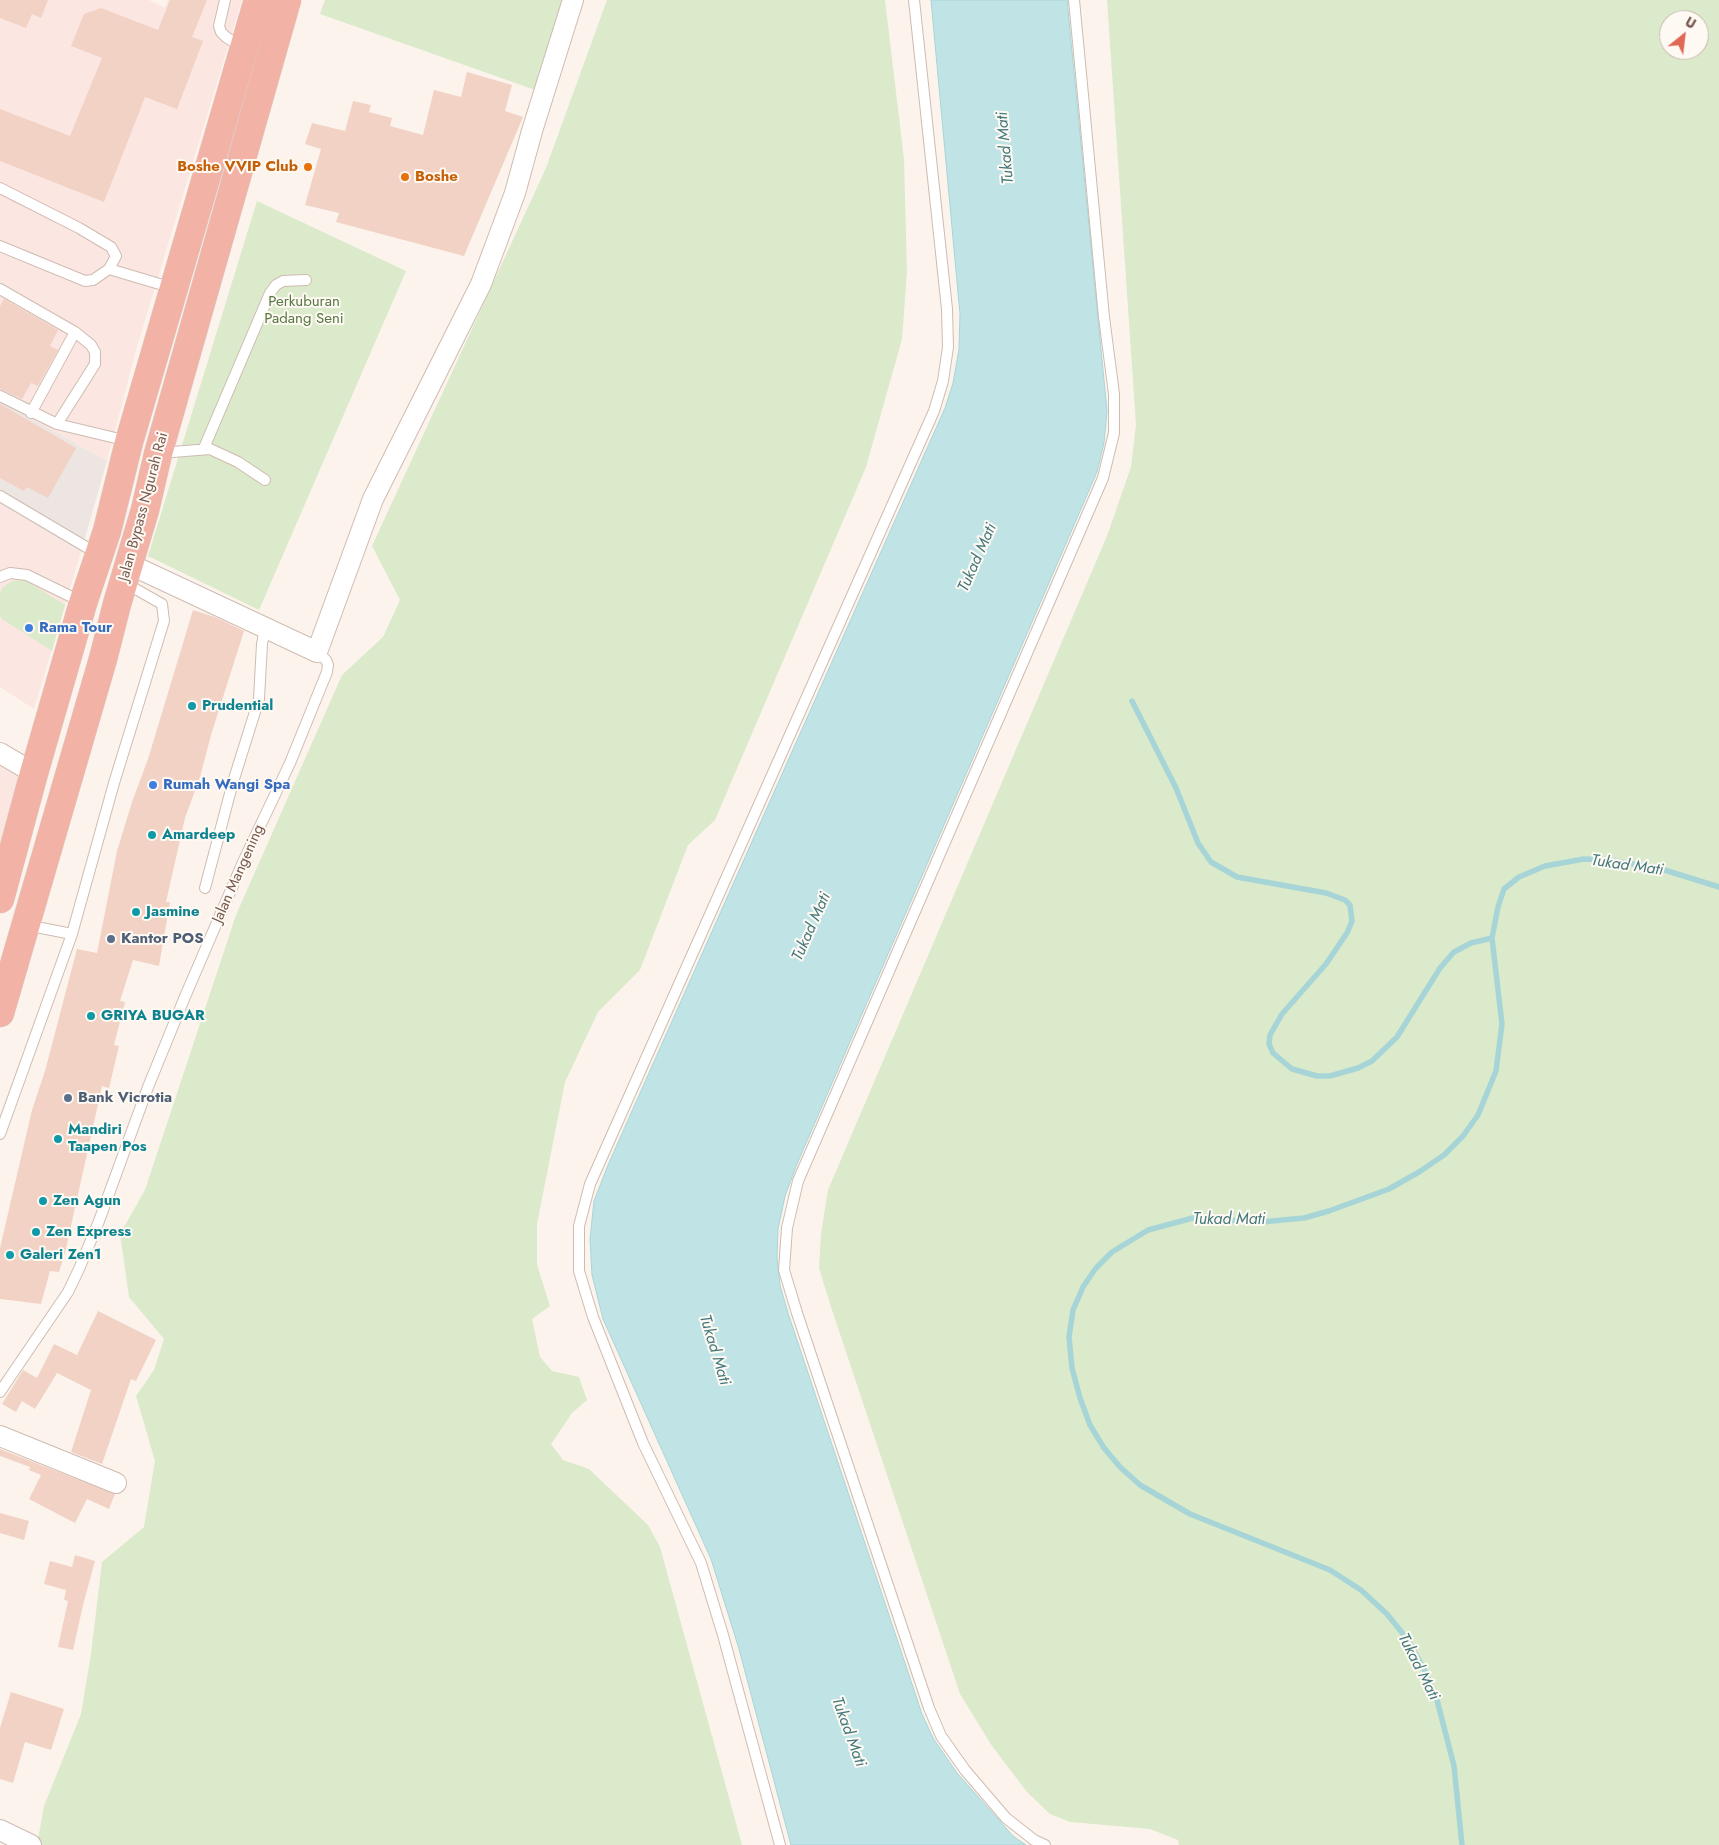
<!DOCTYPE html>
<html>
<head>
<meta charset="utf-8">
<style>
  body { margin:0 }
  #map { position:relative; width:1719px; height:1845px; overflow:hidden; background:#fcf4ec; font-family:Jost,sans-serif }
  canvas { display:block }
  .north { position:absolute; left:1659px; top:10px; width:50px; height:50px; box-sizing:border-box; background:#fef9f3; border:1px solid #c8b9b1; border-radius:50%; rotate:29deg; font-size:14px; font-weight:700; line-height:20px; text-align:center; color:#78594f }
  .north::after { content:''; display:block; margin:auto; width:18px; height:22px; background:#e06857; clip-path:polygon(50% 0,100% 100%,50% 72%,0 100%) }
</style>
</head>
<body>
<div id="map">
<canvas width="1719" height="1845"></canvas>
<div class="north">U</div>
</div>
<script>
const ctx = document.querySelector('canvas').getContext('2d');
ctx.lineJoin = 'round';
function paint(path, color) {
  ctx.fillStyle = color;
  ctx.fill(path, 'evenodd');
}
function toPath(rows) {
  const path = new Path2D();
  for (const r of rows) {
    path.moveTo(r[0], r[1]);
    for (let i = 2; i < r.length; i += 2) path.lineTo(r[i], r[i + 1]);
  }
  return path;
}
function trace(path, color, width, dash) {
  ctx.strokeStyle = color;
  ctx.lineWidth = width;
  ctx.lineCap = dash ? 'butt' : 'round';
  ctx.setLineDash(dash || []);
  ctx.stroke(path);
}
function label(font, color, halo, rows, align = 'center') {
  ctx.font = font + ' Jost,sans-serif';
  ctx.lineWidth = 4;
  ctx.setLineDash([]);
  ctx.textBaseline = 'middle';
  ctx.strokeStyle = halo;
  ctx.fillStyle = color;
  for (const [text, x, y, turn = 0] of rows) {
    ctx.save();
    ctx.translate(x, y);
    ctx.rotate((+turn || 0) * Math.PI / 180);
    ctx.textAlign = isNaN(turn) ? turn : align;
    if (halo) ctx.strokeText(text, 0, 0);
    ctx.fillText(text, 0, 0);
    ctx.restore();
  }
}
const commercial = toPath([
  [0,0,149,0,165,8,168,0,242,0,137,347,107,461,0,401],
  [0,504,81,552,34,709,0,687],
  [0,758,22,770,0,846]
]);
const industrial = toPath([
  [0,401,107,461,81,552,0,504]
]);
const green = toPath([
  [325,0,566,0,538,91,320,14],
  [607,0,885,0,904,159,907,272,902,339,866,467,715,820,688,845,640,970,598,1012,565,1082,537,1224,537,1265,550,1306,532,1319,540,1357,552,1371,579,1377,587,1400,572,1413,551,1444,563,1460,589,1469,648,1525,660,1547,742,1845,37,1845,44,1806,81,1714,91,1654,102,1562,144,1527,155,1461,136,1396,154,1370,164,1339,129,1297,120,1234,145,1190,236,915,342,675,383,637,400,600,372,546,546,168],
  [1107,0,1719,0,1719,1845,1179,1845,1178,1840,1150,1829,1070,1822,1050,1814,1027,1792,992,1746,960,1694,831,1307,819,1268,821,1234,828,1190,1107,536,1131,467,1136,425],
  [1669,20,1699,20,1699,50,1669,50],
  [257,201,406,271,259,610,148,556],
  [25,580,65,605,52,651,2,619,0,615,0,594,3,587,12,581]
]);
const water = toPath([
  [931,0,1067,0,1107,411,1104,443,1097,472,797,1164,785,1196,778,1229,777,1258,780,1285,788,1313,922,1714,933,1738,957,1773,1013,1836,1026,1845,791,1845,739,1649,711,1559,603,1319,592,1275,590,1239,594,1201,608,1165,945,408,953,383,959,349,960,314,931,0]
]);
const stream = toPath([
  [1132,701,1176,788,1198,843,1211,862,1237,877,1326,893,1345,900,1350,905,1352,921,1347,933,1326,964,1282,1014,1270,1035,1269,1044,1273,1053,1292,1069,1317,1076,1330,1076,1358,1068,1372,1061,1397,1037,1440,968,1454,952,1471,943,1492,938],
  [1462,1845,1454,1766,1437,1700,1424,1669,1408,1640,1387,1614,1361,1590,1330,1570,1190,1514,1140,1485,1120,1467,1104,1448,1090,1425,1080,1398,1072,1368,1069,1337,1073,1310,1083,1287,1096,1268,1112,1252,1148,1230,1193,1218,1261,1222,1304,1218,1329,1211,1389,1189,1419,1172,1444,1155,1463,1136,1478,1115,1496,1071,1502,1024,1492,938,1498,907,1504,889,1519,877,1545,866,1584,859,1607,860,1658,868,1719,887]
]);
const building = toPath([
  [0,0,48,0,41,18,32,14,26,28,0,18],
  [170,0,207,0,192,37,203,41,177,109,145,97,104,202,0,161,0,109,70,136,102,58,71,46,84,14,101,8,158,30],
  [467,72,512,85,505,111,523,117,464,256,336,222,339,213,305,205,321,149,305,144,312,123,345,131,353,101,371,105,369,112,392,118,390,126,423,135,434,90,461,97],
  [4,299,58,330,50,346,58,350,38,386,31,383,22,399,0,389,0,306],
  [0,404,76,448,48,498,27,487,24,491,0,478],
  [193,610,215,617,244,631,211,735,200,777,185,818,166,902,170,902,159,966,133,960,120,1001,125,1002,114,1045,119,1046,109,1088,102,1086,65,1253,59,1272,50,1271,41,1304,0,1299,0,1248,32,1110,45,1071,77,949,97,953,117,851,132,802,148,759],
  [98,1311,156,1340,136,1381,131,1379,102,1464,71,1452,91,1390,57,1373,35,1409,22,1401,16,1412,2,1404,23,1370,37,1378,54,1344,77,1355],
  [0,1449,115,1494,109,1509,87,1499,75,1523,29,1499,41,1475,29,1470,30,1467,0,1456],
  [0,1513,29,1521,24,1540,0,1533],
  [75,1555,95,1561,83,1605,73,1650,58,1647,68,1601,64,1600,66,1590,44,1584,50,1561,72,1567],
  [11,1692,64,1709,51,1750,25,1742,13,1783,0,1779,0,1728]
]);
const lane = toPath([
  [225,0,219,26,221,32,226,37,241,47],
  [0,188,79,228,111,247,116,256,109,269],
  [0,246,85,281,93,280,109,269,173,288],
  [0,289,75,332,91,345,95,352,95,364,57,424],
  [0,396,57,424,128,441],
  [31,413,75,332],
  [204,448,270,293,276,285,283,281,306,280],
  [160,453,210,449,238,462,265,480],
  [0,496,98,554],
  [0,577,10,573,27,575,82,602],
  [205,888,233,782,259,699,262,644,265,628],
  [26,925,72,934],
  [0,1134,72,934,114,783,164,621,162,604,125,583],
  [0,1392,68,1292,79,1269,99,1221,148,1087,184,999,243,862,290,763,327,672,328,665,326,660,317,652],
  [780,1845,723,1635,701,1563,643,1443,593,1317,579,1271,579,1226,590,1184,934,411,943,381,948,347,947,309,914,0],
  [1045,1845,1034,1840,1006,1818,965,1770,941,1736,929,1708,797,1313,784,1270,787,1228,798,1181,1103,478,1114,433,1114,394,1104,317,1074,0]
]);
const street = toPath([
  [129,564,317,652,373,499,481,284,515,193,532,131,573,0],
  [0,753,34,773],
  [0,1436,116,1483],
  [0,1830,31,1845]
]);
const highway = toPath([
  [0,899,34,773,83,603,107,531,129,442,258,0],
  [0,1013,103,659,117,604,145,510,158,454,287,0]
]);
const markers = [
  [308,167,5,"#e8710a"],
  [405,177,5,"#e8710a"],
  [29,628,5,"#3f7fe0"],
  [192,706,5,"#0f9aa8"],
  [153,785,5,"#3f7fe0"],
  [152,835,5,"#0f9aa8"],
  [136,912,5,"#0f9aa8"],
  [111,939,5,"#5c6f8a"],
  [91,1016,5,"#0f9aa8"],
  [68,1098,5,"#5c6f8a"],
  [58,1139,5,"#0f9aa8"],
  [43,1201,5,"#0f9aa8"],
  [36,1232,5,"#0f9aa8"],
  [10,1255,5,"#0f9aa8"]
];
const foodNames = [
  ["Boshe VVIP Club",298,167],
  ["Boshe",415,177,"left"]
];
const parkNames = [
  ["Perkuburan",304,302],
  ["Padang Seni",304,319]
];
const streetNames = [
  ["Jalan Bypass Ngurah Rai",144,507,-75],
  ["Jalan Mangening",239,874,-66]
];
const shopNames = [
  ["Rama Tour",39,628],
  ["Rumah Wangi Spa",163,785]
];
const cultureNames = [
  ["Prudential",202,706],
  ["Amardeep",162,835],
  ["Jasmine",146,912],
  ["GRIYA BUGAR",101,1016],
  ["Mandiri",68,1130],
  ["Taapen Pos",68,1147],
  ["Zen Agun",53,1201],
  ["Zen Express",46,1232],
  ["Galeri Zen1",20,1255]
];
const serviceNames = [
  ["Kantor POS",121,939],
  ["Bank Vicrotia",78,1098]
];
const waterNames = [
  ["Tukad Mati",1006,148,-95],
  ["Tukad Mati",978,558,-66],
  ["Tukad Mati",1627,866,8],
  ["Tukad Mati",812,927,-66],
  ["Tukad Mati",1229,1220],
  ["Tukad Mati",714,1350,73],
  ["Tukad Mati",1418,1667,63],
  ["Tukad Mati",848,1732,70]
];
paint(commercial, '#fce6e1');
paint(industrial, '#ece5e1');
paint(green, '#daeaca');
paint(water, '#c0e4e6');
trace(water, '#a7d5d7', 1);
trace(stream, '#a7d5d7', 5.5);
paint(building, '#f1d2c5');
trace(lane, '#cfbbb1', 12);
trace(street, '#cfbbb1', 22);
trace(highway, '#d9d1ce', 29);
trace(lane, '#fff', 10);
trace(street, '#fff', 20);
trace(highway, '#f3b2a6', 28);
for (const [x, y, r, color] of markers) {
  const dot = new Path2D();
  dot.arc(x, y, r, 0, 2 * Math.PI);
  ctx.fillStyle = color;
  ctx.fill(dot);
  trace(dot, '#fef9f3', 2);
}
label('bold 15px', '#c56008', '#fef9f3', foodNames, 'right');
label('15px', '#587744', '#fef9f3', parkNames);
label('15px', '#78594f', '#fef9f3', streetNames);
label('bold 15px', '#366cbe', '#fef9f3', shopNames, 'left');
label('bold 15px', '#0d838f', '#fef9f3', cultureNames, 'left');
label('bold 15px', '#4e5e75', '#fef9f3', serviceNames, 'left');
label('italic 16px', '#42787c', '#fef9f3', waterNames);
</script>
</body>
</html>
